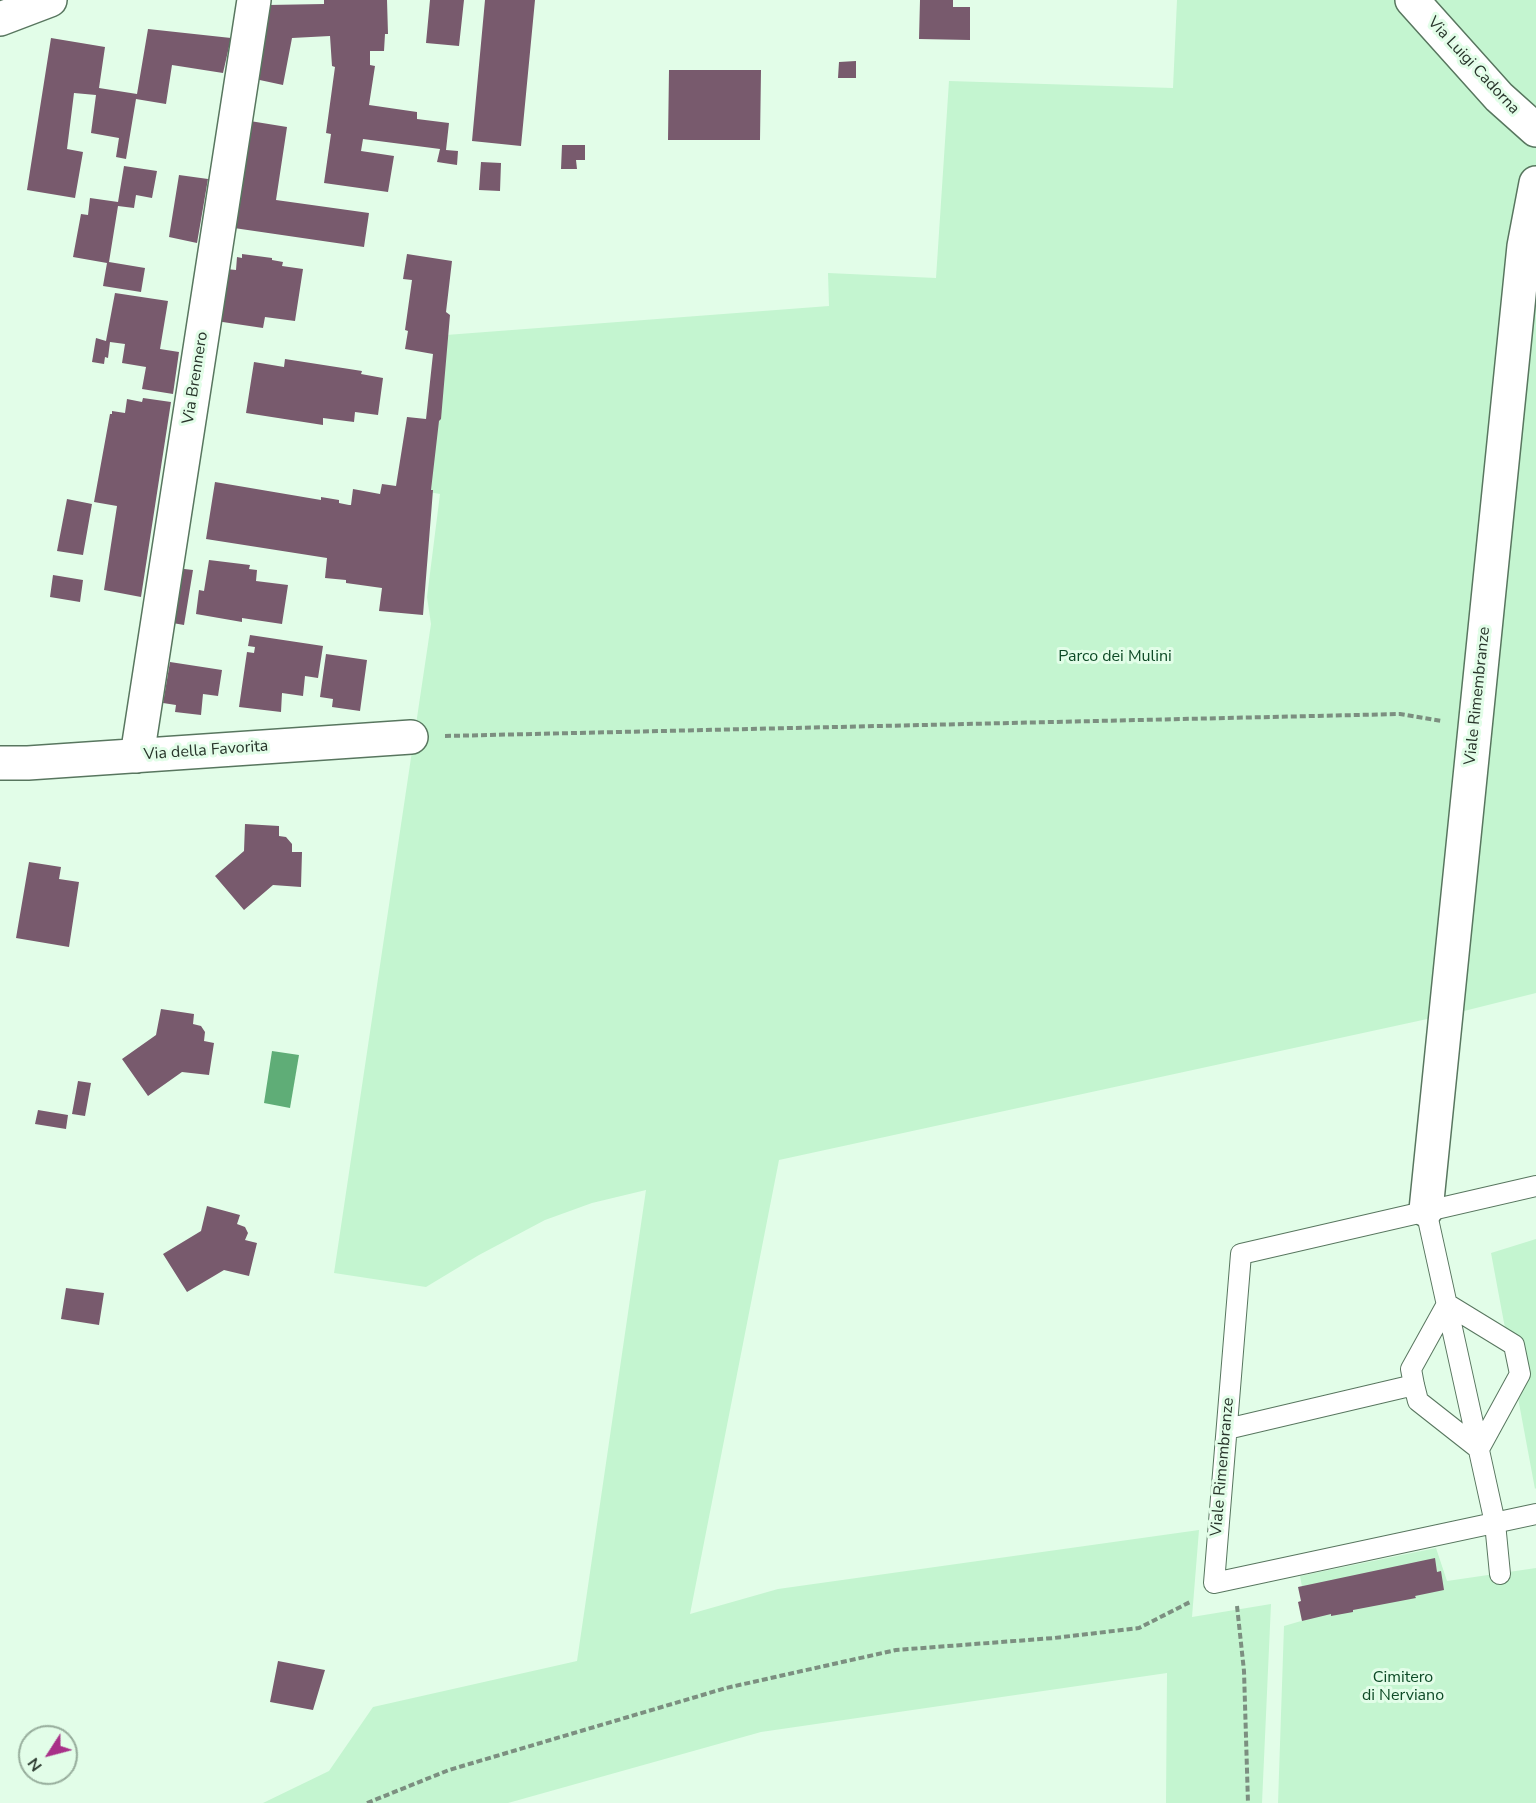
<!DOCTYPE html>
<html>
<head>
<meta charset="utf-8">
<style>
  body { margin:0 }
  #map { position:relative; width:1536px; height:1803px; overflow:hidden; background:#e2fde8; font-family:"Nunito Sans",sans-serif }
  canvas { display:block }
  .north { position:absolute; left:18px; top:1725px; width:60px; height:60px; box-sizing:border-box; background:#e2fde8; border:2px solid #97ad9c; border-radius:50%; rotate:234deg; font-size:16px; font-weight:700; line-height:24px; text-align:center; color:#27342a }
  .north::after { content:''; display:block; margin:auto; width:21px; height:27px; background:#a83088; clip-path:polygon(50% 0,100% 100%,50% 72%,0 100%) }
</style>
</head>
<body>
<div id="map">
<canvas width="1536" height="1803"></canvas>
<div class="north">N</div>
</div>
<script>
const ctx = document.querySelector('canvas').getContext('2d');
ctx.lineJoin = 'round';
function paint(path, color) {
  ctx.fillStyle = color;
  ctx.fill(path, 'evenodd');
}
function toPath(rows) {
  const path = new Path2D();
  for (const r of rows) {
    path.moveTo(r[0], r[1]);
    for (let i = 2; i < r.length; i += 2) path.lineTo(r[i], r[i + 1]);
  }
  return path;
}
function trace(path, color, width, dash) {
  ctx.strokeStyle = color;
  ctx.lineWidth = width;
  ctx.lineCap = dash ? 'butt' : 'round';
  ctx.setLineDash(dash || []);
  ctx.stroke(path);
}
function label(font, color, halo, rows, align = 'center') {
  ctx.font = font + ' "Nunito Sans",sans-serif';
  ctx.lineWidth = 6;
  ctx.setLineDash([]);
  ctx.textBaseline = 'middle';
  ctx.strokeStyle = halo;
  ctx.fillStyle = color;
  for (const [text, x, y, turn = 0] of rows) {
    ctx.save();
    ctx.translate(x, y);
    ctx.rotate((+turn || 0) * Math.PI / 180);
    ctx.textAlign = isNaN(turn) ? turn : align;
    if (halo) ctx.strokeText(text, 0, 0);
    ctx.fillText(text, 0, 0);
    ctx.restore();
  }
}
const green = toPath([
  [1177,0,1536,0,1536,993,1464,1011,779,1160,690,1614,778,1589,1199,1530,1192,1617,1271,1604,1262,1803,1166,1803,1167,1673,761,1732,508,1803,263,1803,329,1771,373,1707,577,1661,646,1190,592,1203,545,1220,479,1255,426,1287,334,1273,431,624,427,597,440,494,429,492,446,335,829,306,828,273,936,278,949,81,1173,88],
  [1536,1239,1536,1488,1535,1489,1491,1253],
  [1436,1548,1447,1581,1536,1568,1536,1803,1278,1803,1284,1626,1308,1619,1300,1576]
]);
const water = toPath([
  [272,1051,299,1055,290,1108,264,1103]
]);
const building = toPath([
  [324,0,387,0,388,34,385,34,384,51,370,51,370,65,375,66,369,105,417,112,417,119,449,123,446,150,458,151,457,165,437,162,440,149,363,139,361,151,394,156,388,192,324,183,331,134,326,133,335,67,332,66,330,36,292,38,283,85,255,79,268,5,324,4],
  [430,0,464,0,459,46,426,43],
  [485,0,535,0,521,146,472,141],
  [920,0,953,0,953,7,970,7,970,40,919,39],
  [148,29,231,38,223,73,172,65,166,104,136,99,126,159,116,157,119,138,91,133,96,95,74,93,67,149,83,152,75,198,27,190,51,38,105,47,99,88,137,94],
  [856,61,856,78,838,78,839,62],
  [669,70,761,70,760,140,668,140],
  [250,121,287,127,276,200,369,213,364,247,234,228],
  [562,145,585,145,585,160,576,160,577,169,561,169],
  [481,162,501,163,500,191,479,190],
  [124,166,157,171,152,198,136,195,134,208,118,206,109,262,145,268,141,292,103,286,107,263,73,257,81,214,88,215,90,198,118,202],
  [179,175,208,179,197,243,169,237],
  [242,254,272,258,272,260,283,262,282,266,303,269,295,321,265,317,263,328,216,321,226,269,236,270,237,257,242,258],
  [407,254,452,261,446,312,450,315,441,419,439,421,431,490,433,490,423,615,379,611,382,588,346,583,346,580,325,578,327,558,206,539,215,482,321,500,321,497,339,500,339,503,349,505,351,505,353,489,380,494,382,484,396,486,407,417,426,419,433,354,405,349,408,331,405,330,412,280,403,279],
  [115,293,168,301,160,349,179,352,173,394,142,389,146,367,122,363,125,344,110,342,108,358,105,357,104,364,92,362,96,338,106,341],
  [285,359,362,371,361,374,383,378,378,415,355,412,354,422,323,418,323,425,246,413,254,362,284,367],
  [143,398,171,402,141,597,104,590,117,506,94,502,110,414,112,414,112,411,125,413,127,399,142,402],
  [67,499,92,504,83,555,57,551],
  [209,560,250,565,249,569,257,570,256,581,288,585,282,624,242,618,242,622,196,614,199,590,204,591],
  [176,568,193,570,184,625,167,622],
  [53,575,83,580,80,602,50,597],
  [250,635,323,646,318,678,305,676,303,696,282,693,281,712,239,707,247,652,254,653,255,647,248,646],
  [326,654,367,660,360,711,332,707,333,699,320,697],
  [170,662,222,670,218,696,203,694,201,715,175,712,176,705,163,703],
  [245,824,279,826,279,836,286,837,292,844,292,852,302,852,301,887,273,885,244,910,215,876,244,851],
  [29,862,61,867,59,879,79,882,69,947,16,938],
  [161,1009,194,1014,193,1024,201,1026,205,1032,204,1041,214,1043,209,1075,182,1072,148,1096,122,1059,156,1035],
  [78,1081,91,1083,85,1116,72,1114],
  [38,1110,68,1115,66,1129,35,1124],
  [207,1206,240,1215,237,1224,245,1227,248,1233,245,1240,257,1243,249,1276,224,1270,187,1292,163,1254,201,1231],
  [66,1288,104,1293,99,1325,61,1319],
  [1435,1558,1437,1572,1441,1571,1444,1590,1415,1596,1416,1598,1353,1610,1353,1612,1331,1616,1331,1614,1302,1621,1298,1602,1301,1601,1298,1587],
  [278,1661,325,1670,313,1710,270,1702]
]);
const path = toPath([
  [445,736,1400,714,1442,721],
  [1237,1606,1244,1671,1248,1803],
  [367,1803,449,1770,726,1688,896,1650,1054,1638,1139,1628,1192,1601]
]);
const service = toPath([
  [1536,1186,1241,1254,1214,1583,1536,1514],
  [1426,1210,1495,1523,1500,1574],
  [1447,1304,1514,1345,1520,1374,1479,1449,1418,1401,1414,1385,1411,1369,1447,1304],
  [1227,1429,1414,1385]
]);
const minor = toPath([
  [0,19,50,0],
  [137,756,254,0],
  [0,763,28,763,411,737],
  [1426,1210,1524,246,1536,183]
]);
const tertiary = toPath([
  [1412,0,1499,97,1536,130]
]);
const streetNames = [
  ["Via Luigi Cadorna",1473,66,47],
  ["Via Brennero",196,378,-81],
  ["Viale Rimembranze",1478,696,-84],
  ["Via della Favorita",206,751,-4],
  ["Viale Rimembranze",1223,1467,-85]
];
const parkNames = [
  ["Parco dei Mulini",1115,657],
  ["Cimitero",1403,1678],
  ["di Nerviano",1403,1696]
];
paint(green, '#c4f5d0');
paint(water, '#5fad77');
paint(building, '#785a6d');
trace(service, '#58765f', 22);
trace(minor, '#58765f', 36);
trace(tertiary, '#58765f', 36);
trace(path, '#7c8f80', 4, [6, 3]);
trace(service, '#fff', 20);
trace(minor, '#fff', 33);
trace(tertiary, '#fff', 33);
label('16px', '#27342a', '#e2fde8', streetNames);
label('16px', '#0d4a26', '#e2fde8', parkNames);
</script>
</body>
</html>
